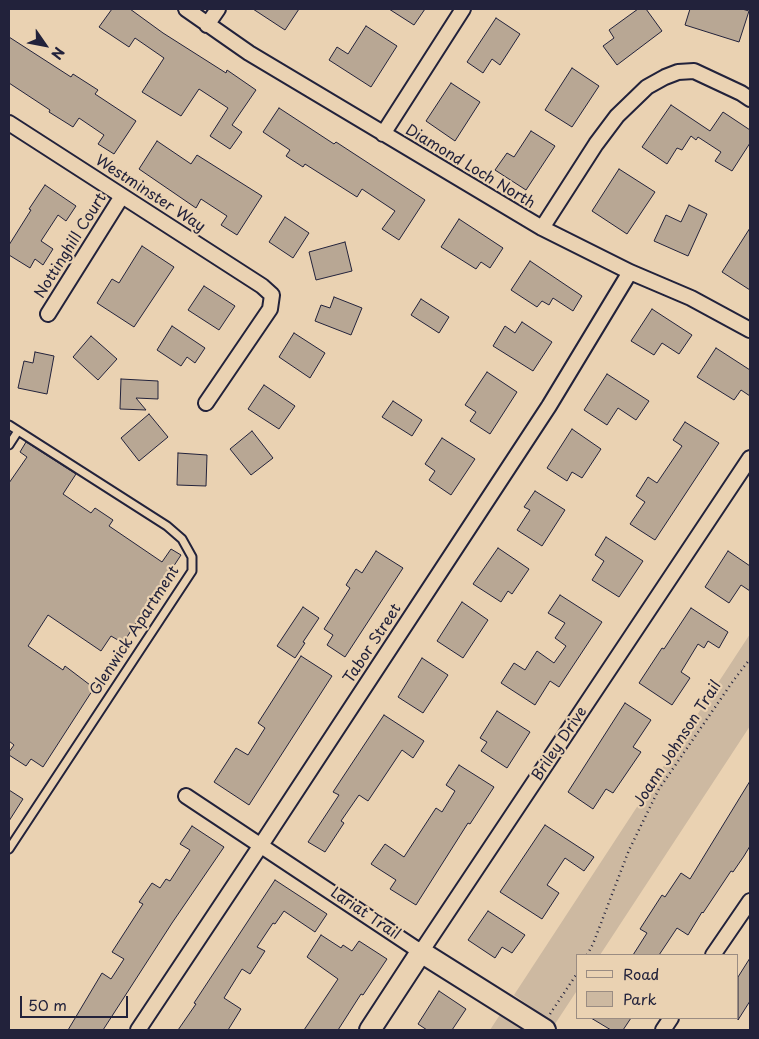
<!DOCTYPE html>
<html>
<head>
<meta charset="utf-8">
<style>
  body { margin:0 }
  #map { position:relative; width:759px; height:1039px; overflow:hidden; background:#ead2b2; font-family:"Playpen Sans",sans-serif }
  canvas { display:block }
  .frame { position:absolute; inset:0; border:10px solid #22223b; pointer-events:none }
  .legend { position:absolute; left:576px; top:954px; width:162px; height:65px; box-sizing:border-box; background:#ead2b2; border:1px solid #9a8c82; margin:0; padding:6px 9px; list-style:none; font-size:15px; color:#22223b }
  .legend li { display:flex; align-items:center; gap:10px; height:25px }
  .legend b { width:25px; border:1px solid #9a8c82 }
  .north { position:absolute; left:20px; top:20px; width:50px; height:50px; -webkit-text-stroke:4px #ead2b2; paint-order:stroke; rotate:123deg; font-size:14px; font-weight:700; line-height:20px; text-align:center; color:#22223b }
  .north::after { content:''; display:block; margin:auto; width:18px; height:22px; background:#22223b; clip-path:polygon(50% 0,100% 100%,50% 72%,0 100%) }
  .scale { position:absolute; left:20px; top:996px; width:108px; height:22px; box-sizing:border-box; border:2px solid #22223b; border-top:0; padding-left:6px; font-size:15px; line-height:18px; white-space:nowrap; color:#22223b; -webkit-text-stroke:4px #ead2b2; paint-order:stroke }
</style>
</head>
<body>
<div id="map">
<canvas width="759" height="1039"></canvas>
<div class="frame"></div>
<ul class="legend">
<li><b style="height:6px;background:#ead2b2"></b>Road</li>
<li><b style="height:14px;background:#cdb9a1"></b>Park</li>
</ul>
<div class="north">N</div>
<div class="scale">50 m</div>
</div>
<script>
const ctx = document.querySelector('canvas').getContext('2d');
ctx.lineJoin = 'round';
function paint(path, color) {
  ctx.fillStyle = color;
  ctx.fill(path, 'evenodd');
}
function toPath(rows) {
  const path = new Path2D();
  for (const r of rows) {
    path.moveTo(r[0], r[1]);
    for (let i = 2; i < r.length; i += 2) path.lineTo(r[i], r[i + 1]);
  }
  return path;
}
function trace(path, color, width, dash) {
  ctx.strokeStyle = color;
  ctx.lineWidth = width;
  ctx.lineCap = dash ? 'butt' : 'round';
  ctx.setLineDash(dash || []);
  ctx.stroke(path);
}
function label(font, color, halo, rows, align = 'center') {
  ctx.font = font + ' "Playpen Sans",sans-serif';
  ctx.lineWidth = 4.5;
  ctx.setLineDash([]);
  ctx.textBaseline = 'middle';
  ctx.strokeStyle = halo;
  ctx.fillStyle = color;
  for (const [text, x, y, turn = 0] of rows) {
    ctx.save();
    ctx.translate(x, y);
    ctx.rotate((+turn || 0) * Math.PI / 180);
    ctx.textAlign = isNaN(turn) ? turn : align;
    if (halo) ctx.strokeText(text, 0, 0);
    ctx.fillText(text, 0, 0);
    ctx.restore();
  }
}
const green = toPath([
  [750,634,750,726,600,955,578,955,578,989,555,1024,514,995],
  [501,1013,527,1030,490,1030]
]);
const building = toPath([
  [112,9,130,9,163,33,226,73,227,70,256,90,232,125,242,132,230,149,210,136,228,108,199,89,181,116,142,92,164,58,135,38,129,47,99,27,112,9],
  [253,9,299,9,285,30,253,9],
  [389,9,425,9,414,25,389,9],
  [638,9,646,9,662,31,617,65,603,46,614,38,609,30,638,9],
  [690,9,742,9,749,11,739,42,685,25,690,9],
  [496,18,520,34,500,65,492,59,483,73,467,62,496,18],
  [366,26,397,46,371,87,329,60,337,47,348,54,366,26],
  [9,37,71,77,73,74,98,90,95,94,136,121,114,154,98,144,104,135,79,118,73,127,49,112,50,110,9,83,9,37],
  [572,68,599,86,572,127,545,110,572,68],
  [451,83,480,102,455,141,426,121,451,83],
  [671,105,710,131,723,112,750,130,750,143,732,171,715,161,721,152,698,137,696,140,691,136,682,150,677,148,667,164,642,147,671,105],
  [279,108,334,144,336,142,425,200,399,240,382,229,395,211,362,189,357,197,305,164,303,167,286,156,290,150,263,132,279,108],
  [531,131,555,146,526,190,495,170,507,153,514,157,531,131],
  [157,141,191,164,197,155,262,196,237,235,221,225,227,216,201,199,196,208,139,169,157,141],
  [619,169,655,192,627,234,592,211,619,169],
  [45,185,76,206,66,221,58,215,41,241,53,249,43,265,35,259,30,268,9,255,9,245,31,210,29,209,45,185],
  [689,205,707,214,688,256,654,241,666,215,681,222,689,205],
  [285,217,309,233,293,258,269,242,285,217],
  [459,219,503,248,490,268,481,262,476,269,441,247,459,219],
  [750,228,750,290,722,272,750,228],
  [345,242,352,271,316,280,309,252,345,242],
  [142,246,174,267,134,327,97,303,112,279,119,283,142,246],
  [530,261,582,296,573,311,553,298,549,305,542,301,537,307,511,290,530,261],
  [204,286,235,306,219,330,188,310,204,286],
  [334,297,362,308,351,335,315,321,321,305,330,308,334,297],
  [421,299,449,317,439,333,411,315,421,299],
  [652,309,692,335,679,354,662,343,654,355,631,341,652,309],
  [522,322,552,342,533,371,493,346,505,326,515,333,522,322],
  [172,326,205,348,195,363,187,357,181,366,157,350,172,326],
  [294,333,325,353,310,378,279,357,294,333],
  [91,336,117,359,98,380,73,357,91,336],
  [716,348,750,370,750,396,741,390,734,400,697,377,716,348],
  [35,352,54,356,47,394,18,388,24,361,33,363,35,352],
  [487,372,517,392,490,434,470,421,476,412,465,405,487,372],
  [607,374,649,401,636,420,618,408,607,425,584,410,607,374],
  [121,379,158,381,158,399,136,398,146,410,120,409,121,379],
  [264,385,295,406,279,429,248,409,264,385],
  [393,401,422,420,412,436,382,417,393,401],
  [149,414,168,437,139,461,121,438,149,414],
  [685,422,719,443,655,540,630,524,645,502,636,496,648,477,657,483,682,446,673,440,685,422],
  [572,429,601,449,582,478,572,472,567,481,547,468,572,429],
  [252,431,273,458,251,475,230,449,252,431],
  [442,438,475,459,451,495,429,480,435,471,425,464,442,438],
  [26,442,76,474,63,494,91,513,95,508,113,520,109,526,162,562,171,549,181,555,123,643,111,636,101,651,48,615,28,646,63,670,65,666,94,688,43,767,31,759,26,766,9,755,9,752,14,745,9,741,9,483,27,457,20,452,26,442],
  [178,453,207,455,206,486,177,485,178,453],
  [535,491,565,510,542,546,517,530,530,510,524,507,535,491],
  [606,537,643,561,619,597,592,580,604,561,595,555,606,537],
  [498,548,529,569,512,594,508,591,501,602,473,584,498,548],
  [376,551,403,568,345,657,327,645,333,635,324,629,350,588,346,585,356,569,362,573,376,551],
  [728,551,750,566,750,591,741,585,729,603,705,587,728,551],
  [560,595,602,622,559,687,550,681,535,705,501,683,514,663,525,670,537,651,554,663,566,646,555,638,565,623,548,613,560,595],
  [462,602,488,620,463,658,437,641,462,602],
  [303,607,319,618,303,642,305,643,295,658,277,646,303,607],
  [691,608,728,632,719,648,708,641,704,648,698,644,681,672,690,678,672,705,639,683,662,648,664,649,691,608],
  [301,656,332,676,249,805,214,782,236,748,248,755,265,728,258,723,301,656],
  [422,658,448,675,423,713,398,697,422,658],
  [625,703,651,720,633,747,641,752,613,793,606,789,593,809,568,792,625,703],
  [497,711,530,732,507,768,481,751,487,742,480,738,497,711],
  [384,715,424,741,413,758,402,750,368,801,359,795,341,821,344,823,325,852,308,842,339,795,333,792,384,715],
  [459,765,494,787,470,824,468,823,416,905,390,889,396,880,371,864,385,844,404,857,436,808,442,812,455,791,446,785,459,765],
  [750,781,750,846,744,856,733,872,731,871,703,913,702,912,688,935,677,928,659,955,633,955,647,933,640,929,662,895,665,897,681,873,690,879,750,781],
  [9,790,23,799,9,821,9,790],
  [545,825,594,857,584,871,565,858,547,885,559,893,542,919,500,892,545,825],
  [192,826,224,847,172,923,103,1030,68,1030,102,973,111,979,124,959,112,952,143,904,139,902,152,883,160,888,166,879,170,881,190,850,180,844,192,826],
  [275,880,327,914,315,932,284,911,275,924,273,923,257,947,265,951,250,974,242,969,224,998,241,1009,228,1030,178,1030,196,1004,194,1003,275,880],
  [488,911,525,935,512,953,502,947,495,958,468,940,488,911],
  [321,935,341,948,343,945,352,951,359,941,387,959,363,995,361,994,338,1030,304,1030,338,979,307,957,321,935],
  [750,958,750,1001,738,1020,738,977,750,958],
  [439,991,466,1009,452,1030,427,1030,418,1024,439,991],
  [591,1018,631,1018,623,1030,611,1030,591,1018]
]);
const path = toPath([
  [587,955,593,944,629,850,659,789,733,681,750,659],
  [550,1014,578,972]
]);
const lane = toPath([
  [9,425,167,526,182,539,192,557,192,571,9,849],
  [9,445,18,431]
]);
const street = toPath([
  [186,9,249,53,542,228,630,272,691,298,750,330],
  [207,25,218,9],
  [9,123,262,286,272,295,270,309,206,403],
  [383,134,463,9],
  [542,228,596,144,617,116,647,87,665,77,678,72,694,71,741,93,750,99],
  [48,314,122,196],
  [186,796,421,952,750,458],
  [713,955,750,901],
  [138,1030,261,845,549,406,630,272],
  [663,1030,671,1018]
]);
const secondary = toPath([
  [370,1030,421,952,545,1030]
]);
const streetNames = [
  ["Diamond Loch North",470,167,31],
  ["Westminster Way",150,194,33],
  ["Nottinghill Court",71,246,-58],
  ["Glenwick Apartment",135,631,-57],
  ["Tabor Street",373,644,-57],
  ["Briley Drive",560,744,-56],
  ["Joann Johnson Trail",678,744,-57],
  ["Lariat Trail",365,914,34]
];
paint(green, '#cdb9a1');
paint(building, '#b8a794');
trace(building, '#22223b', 1);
trace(lane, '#22223b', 11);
trace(street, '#22223b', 18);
trace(secondary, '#22223b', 24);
trace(path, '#22223b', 2.5, [1, 4]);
trace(lane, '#ead2b2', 7);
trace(street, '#ead2b2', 14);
trace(secondary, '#ead2b2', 20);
label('15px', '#22223b', '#ead2b2', streetNames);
</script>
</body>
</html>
